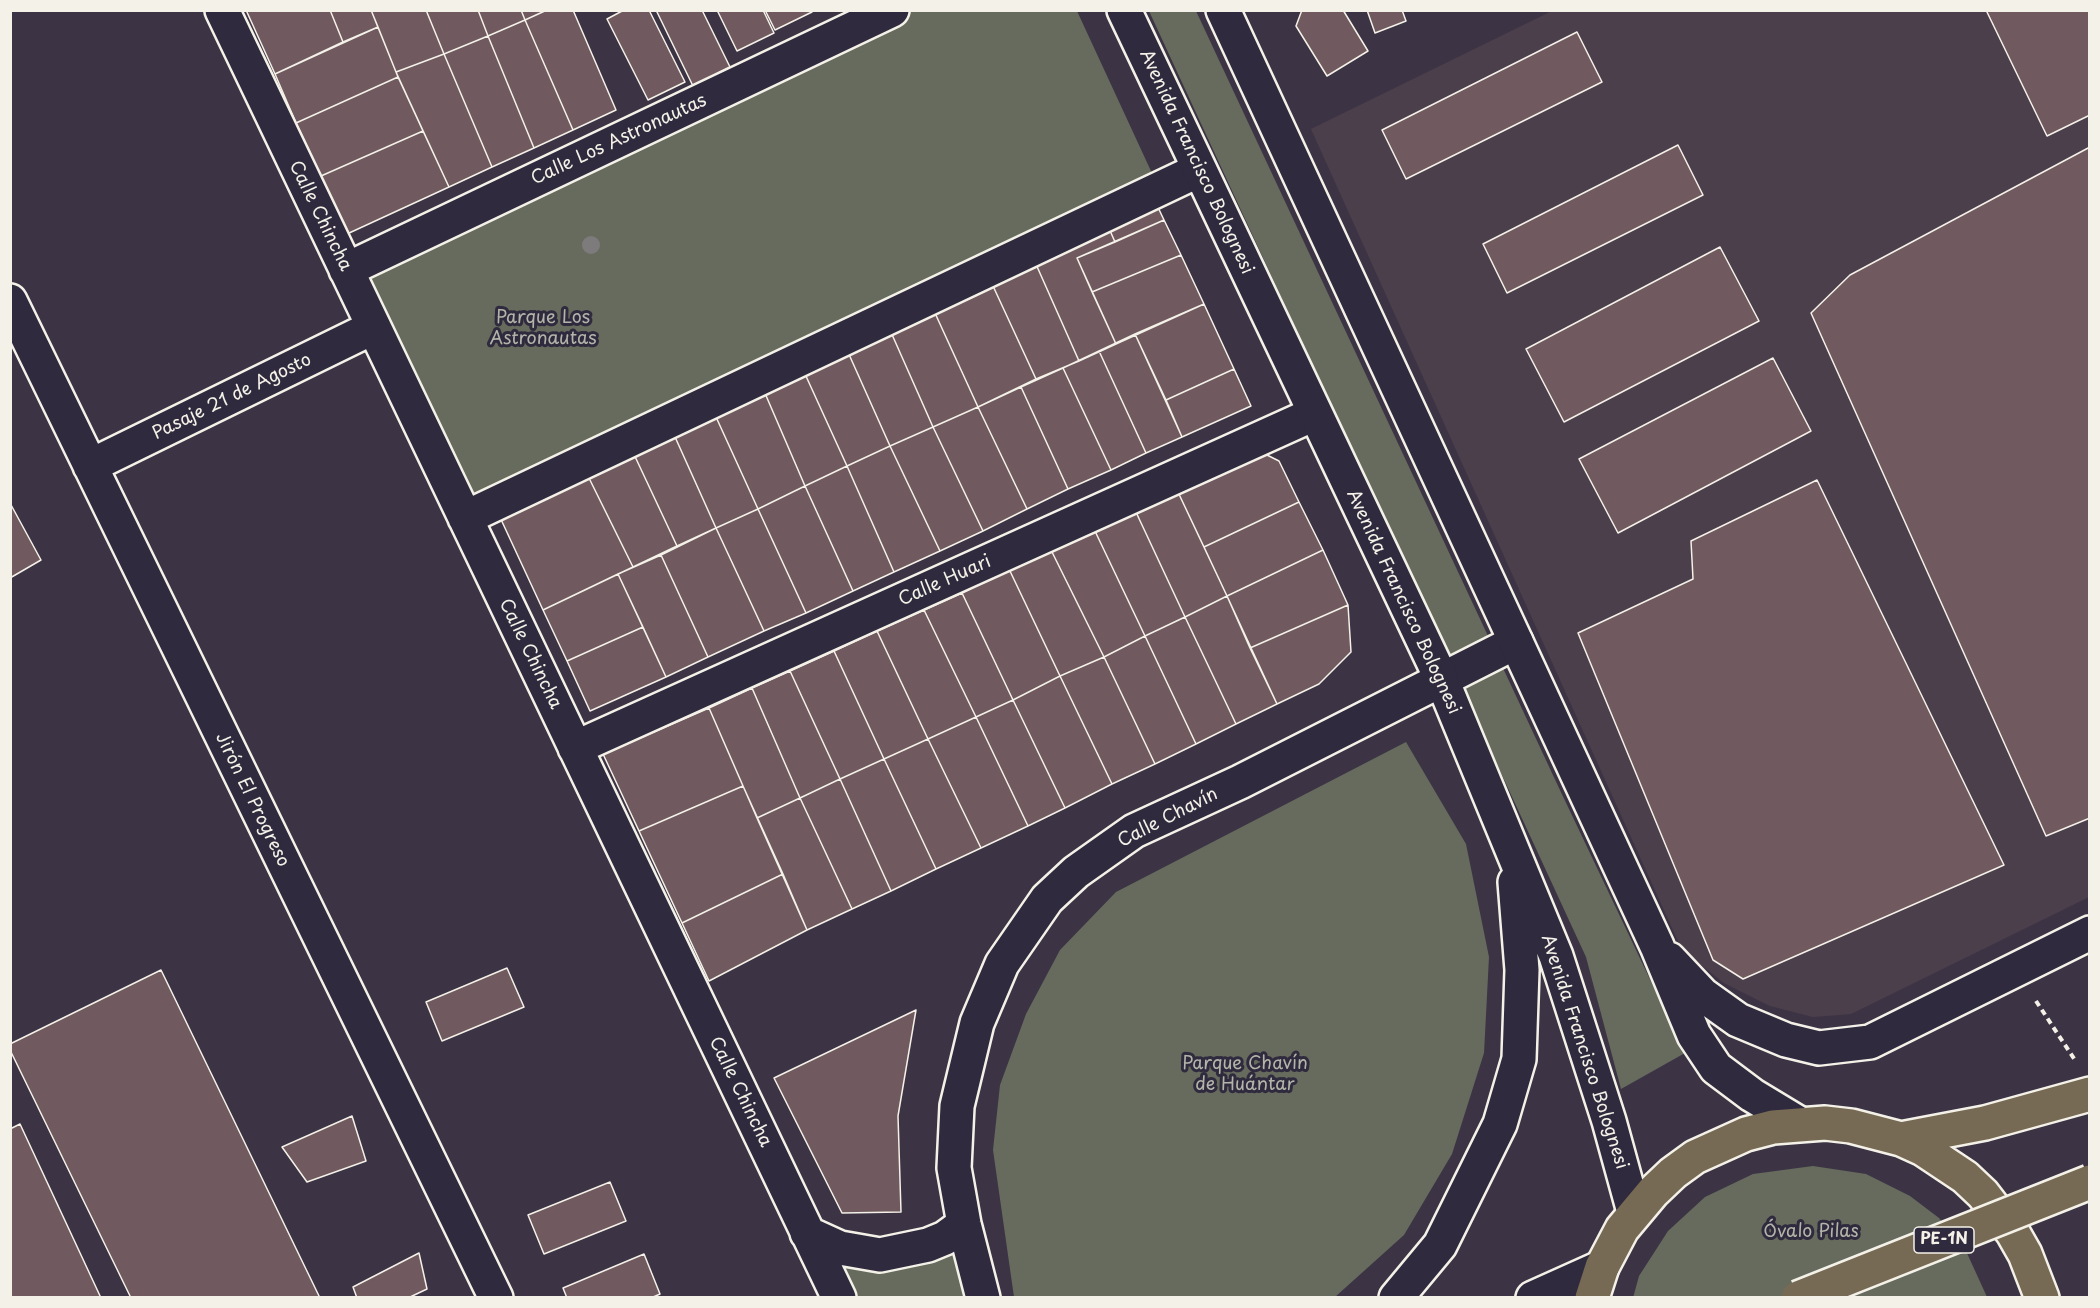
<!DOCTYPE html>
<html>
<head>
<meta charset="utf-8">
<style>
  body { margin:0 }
  #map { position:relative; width:2100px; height:1308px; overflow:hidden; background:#3c3444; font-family:"Playpen Sans",sans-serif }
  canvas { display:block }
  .frame { position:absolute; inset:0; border:12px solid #f4f1e8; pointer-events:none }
</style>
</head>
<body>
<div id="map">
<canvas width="2100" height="1308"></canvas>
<div class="frame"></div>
</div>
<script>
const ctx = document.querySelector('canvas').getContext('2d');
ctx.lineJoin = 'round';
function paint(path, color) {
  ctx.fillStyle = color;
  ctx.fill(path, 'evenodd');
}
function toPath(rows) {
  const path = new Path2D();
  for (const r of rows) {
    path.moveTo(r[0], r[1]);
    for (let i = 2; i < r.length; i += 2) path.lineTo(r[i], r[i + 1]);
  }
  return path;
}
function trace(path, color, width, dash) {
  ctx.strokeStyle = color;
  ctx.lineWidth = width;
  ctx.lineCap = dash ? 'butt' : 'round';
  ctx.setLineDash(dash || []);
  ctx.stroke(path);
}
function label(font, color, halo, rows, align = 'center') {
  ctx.font = font + ' "Playpen Sans",sans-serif';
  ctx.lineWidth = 6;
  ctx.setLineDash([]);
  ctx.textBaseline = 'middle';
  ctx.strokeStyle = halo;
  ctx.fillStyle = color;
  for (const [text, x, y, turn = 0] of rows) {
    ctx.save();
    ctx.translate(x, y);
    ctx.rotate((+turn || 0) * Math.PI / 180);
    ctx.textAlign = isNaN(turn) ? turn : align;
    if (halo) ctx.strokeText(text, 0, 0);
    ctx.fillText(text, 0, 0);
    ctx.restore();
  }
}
const built = toPath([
  [1552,11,2089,11,2089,897,1851,1014,1813,1017,1770,1006,1724,983,1682,950,1311,129]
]);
const green = toPath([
  [905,11,1077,11,1157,184,474,508,361,266],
  [1149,11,1196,11,1559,788,1685,1053,1621,1089,1586,957],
  [1406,742,1466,844,1489,957,1484,1053,1452,1154,1404,1235,1335,1297,1014,1297,993,1150,1000,1085,1026,1014,1060,950,1116,892],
  [1813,1166,1866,1174,1910,1196,1939,1218,1966,1251,1987,1297,1633,1298,1639,1276,1668,1231,1705,1197,1753,1174],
  [964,1224,981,1297,839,1297,840,1248]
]);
const building = toPath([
  [246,10,330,10,343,42,275,74,246,10],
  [330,10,371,10,378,27,343,42,330,10],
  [371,10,426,10,444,54,396,72,371,10],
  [426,10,478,10,488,36,444,54,426,10],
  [478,10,521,10,525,20,488,36,478,10],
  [521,10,547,10,525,20,521,10],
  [547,10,573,10,616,110,573,130,525,20,547,10],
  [624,10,649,10,685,82,648,100,607,19,624,10],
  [656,10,702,10,730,67,693,86,656,10],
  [717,10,763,10,774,33,737,51,717,10],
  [765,10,811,10,812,12,775,30,765,10],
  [1302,10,1343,10,1368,51,1327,76,1296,26,1302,10],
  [1367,10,1402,10,1406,21,1375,33,1367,10],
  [1986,10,2090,10,2090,115,2047,136,1986,10],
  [525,20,573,130,534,148,488,36,525,20],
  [378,27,398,77,296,123,275,74,378,27],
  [1577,32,1602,82,1406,179,1382,130,1577,32],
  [488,36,534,148,492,167,444,54,488,36],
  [444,54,492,167,449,187,396,72,444,54],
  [398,77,423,131,321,176,296,123,398,77],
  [423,131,449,187,347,234,321,176,423,131],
  [1678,145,1703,195,1507,293,1483,244,1678,145],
  [2090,147,2090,818,2046,836,1811,313,1850,275,2090,147],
  [1155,201,1164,220,1115,242,1104,217,1155,201],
  [1104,217,1115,242,1077,258,1116,344,1079,361,1031,253,1104,217],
  [1164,220,1181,255,1092,292,1077,258,1164,220],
  [1720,247,1759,321,1564,422,1526,349,1720,247],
  [1031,253,1079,361,1036,379,987,273,1031,253],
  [1181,255,1204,304,1116,344,1092,292,1181,255],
  [987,273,1036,379,978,407,929,300,987,273],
  [929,300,978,407,933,427,886,321,929,300],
  [1204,304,1234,369,1166,400,1135,334,1204,304],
  [886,321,933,427,890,446,843,341,886,321],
  [1135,334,1182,437,1146,453,1099,351,1135,334],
  [843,341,890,446,847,466,800,363,843,341],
  [1099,351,1146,453,1111,470,1063,368,1099,351],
  [1773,358,1811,431,1618,533,1579,459,1773,358],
  [800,363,847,466,805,486,761,384,800,363],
  [1063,368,1111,470,1068,489,1021,387,1063,368],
  [1234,369,1251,406,1182,437,1166,400,1234,369],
  [761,384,805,486,758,509,711,406,761,384],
  [1021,387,1068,489,1027,509,978,407,1021,387],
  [711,406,758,509,716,528,671,428,711,406],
  [978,407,1027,509,983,531,933,427,978,407],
  [933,427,983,531,940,551,890,446,933,427],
  [671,428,716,528,677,546,631,448,671,428],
  [890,446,940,551,894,572,847,466,890,446],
  [631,448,677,546,633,567,585,470,631,448],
  [1267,455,1279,461,1299,502,1204,547,1177,490,1247,456,1267,455],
  [847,466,894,572,853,591,805,486,847,466],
  [585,470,633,567,543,610,498,513,585,470],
  [1817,480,2004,865,1743,979,1713,960,1578,633,1693,579,1691,541,1817,480],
  [805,486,853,591,806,613,758,509,805,486],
  [1177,490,1227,596,1185,617,1135,510,1177,490],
  [1299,502,1323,550,1227,596,1204,547,1299,502],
  [10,503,41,560,10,578,10,503],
  [758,509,806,613,764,631,716,528,758,509],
  [1135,510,1185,617,1145,636,1094,529,1135,510],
  [716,528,764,631,708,657,661,555,716,528],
  [1094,529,1145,636,1104,657,1051,550,1094,529],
  [1051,550,1104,657,1060,676,1009,569,1051,550],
  [1323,550,1348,605,1250,648,1227,596,1323,550],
  [661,555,708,657,666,677,618,574,661,555],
  [1009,569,1060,676,1013,700,962,593,1009,569],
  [618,574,643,627,567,661,543,610,618,574],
  [962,593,1013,700,976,717,924,610,962,593],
  [1227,596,1277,704,1236,724,1185,617,1227,596],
  [1348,605,1351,652,1319,684,1277,704,1250,648,1348,605],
  [924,610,976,717,928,739,877,631,924,610],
  [1185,617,1236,724,1196,744,1145,636,1185,617],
  [643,627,666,677,590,711,567,661,643,627],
  [877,631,928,739,884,759,834,651,877,631],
  [1145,636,1196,744,1155,764,1104,657,1145,636],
  [834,651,884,759,840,779,790,671,834,651],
  [1104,657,1155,764,1112,784,1060,676,1104,657],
  [790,671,840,779,800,798,752,688,790,671],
  [1060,676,1112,784,1065,808,1013,700,1060,676],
  [752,688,800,798,757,818,709,708,752,688],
  [1013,700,1065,808,1028,826,976,717,1013,700],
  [709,708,743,786,639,831,603,754,709,708],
  [976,717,1028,826,981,848,928,739,976,717],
  [928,739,981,848,936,869,884,759,928,739],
  [884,759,936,869,891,891,840,779,884,759],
  [840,779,891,891,852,909,800,798,840,779],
  [743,786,783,874,682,923,639,831,743,786],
  [800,798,852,909,807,930,757,818,800,798],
  [783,874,807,930,709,981,682,923,783,874],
  [507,968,524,1007,442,1041,426,1002,507,968],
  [161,970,320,1298,131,1298,10,1050,10,1044,161,970],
  [916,1010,898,1116,901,1212,842,1213,774,1078,916,1010],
  [352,1116,366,1161,307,1182,282,1147,352,1116],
  [20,1124,101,1298,10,1298,10,1129,20,1124],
  [610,1182,626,1221,544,1254,528,1215,610,1182],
  [419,1253,427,1289,408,1298,357,1298,353,1287,419,1253],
  [644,1254,660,1294,651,1298,567,1298,563,1288,644,1254]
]);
const path = toPath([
  [2036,1001,2075,1060]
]);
const street = toPath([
  [222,10,839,1298],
  [346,270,892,10],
  [10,301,496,1298],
  [90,466,374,327],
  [465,518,1199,170],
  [575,748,1314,414],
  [807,1233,840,1248,880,1255,928,1245,945,1238,964,1224],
  [983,1298,964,1224,954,1168,957,1106,977,1023,1002,964,1047,899,1076,872,1134,831,1240,782,1516,642]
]);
const secondary = toPath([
  [1124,10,1442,680,1556,956,1609,1121,1634,1212],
  [1223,10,1657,946,1694,1035,1716,1068,1752,1095,1800,1124],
  [1669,959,1703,995,1738,1020,1786,1040,1819,1048,1870,1042,2090,933],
  [1396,1298,1440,1245,1500,1124,1519,1059,1522,970,1515,882],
  [1533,1298,1602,1267]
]);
const primary = toPath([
  [1901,1139,1985,1123,2090,1094],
  [1592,1298,1602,1267,1622,1229,1653,1192,1673,1173,1695,1157,1746,1134,1773,1127,1825,1123,1851,1126,1901,1139,1923,1149,1965,1177,1983,1194,2013,1233,2025,1254,2042,1298]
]);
const highwayBridge = toPath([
  [1798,1298,2090,1182]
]);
const trees = [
  [591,245]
];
const shields = [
  [1944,1240,60]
];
const shieldNames = [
  ["PE-1N",1944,1240]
];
const streetNames = [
  ["Calle Los Astronautas",619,140,-25],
  ["Avenida Francisco Bolognesi",1196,162,65],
  ["Calle Chincha",320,216,64],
  ["Pasaje 21 de Agosto",232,397,-26],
  ["Calle Huari",945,581,-24],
  ["Avenida Francisco Bolognesi",1403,602,65],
  ["Calle Chincha",530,654,64],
  ["Jirón El Progreso",252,800,64],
  ["Calle Chavín",1168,818,-27],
  ["Avenida Francisco Bolognesi",1584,1052,72],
  ["Calle Chincha",740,1092,64]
];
const parkNames = [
  ["Parque Los",543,318],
  ["Astronautas",543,339],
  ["Parque Chavín",1245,1064],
  ["de Huántar",1245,1085],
  ["Óvalo Pilas",1811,1232]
];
paint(built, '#4c3f4c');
paint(green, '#666b5e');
paint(building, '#705a5f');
trace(building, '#f4f1e8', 1.5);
trace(street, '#f4f1e8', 38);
trace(secondary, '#f4f1e8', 38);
trace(primary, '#f4f1e8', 38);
trace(path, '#f4f1e8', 4, [6, 4.5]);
trace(street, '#2f2a3d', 33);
trace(secondary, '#2f2a3d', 33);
trace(primary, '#776a54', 33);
trace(highwayBridge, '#f4f1e8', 38, []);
trace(highwayBridge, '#776a54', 33);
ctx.fillStyle = '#7e7b7c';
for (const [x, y] of trees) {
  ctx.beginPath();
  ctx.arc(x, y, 9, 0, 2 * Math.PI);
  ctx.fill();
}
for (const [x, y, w] of shields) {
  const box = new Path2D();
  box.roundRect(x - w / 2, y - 13, w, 26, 4.5);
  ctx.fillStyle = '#2f2a3d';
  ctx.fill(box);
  trace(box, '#f4f1e8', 1.5);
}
label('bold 16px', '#f4f1e8', null, shieldNames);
label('18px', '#f4f1e8', '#2f2a3d', streetNames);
label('18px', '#b4b5aa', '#2f2a3d', parkNames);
</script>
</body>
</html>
